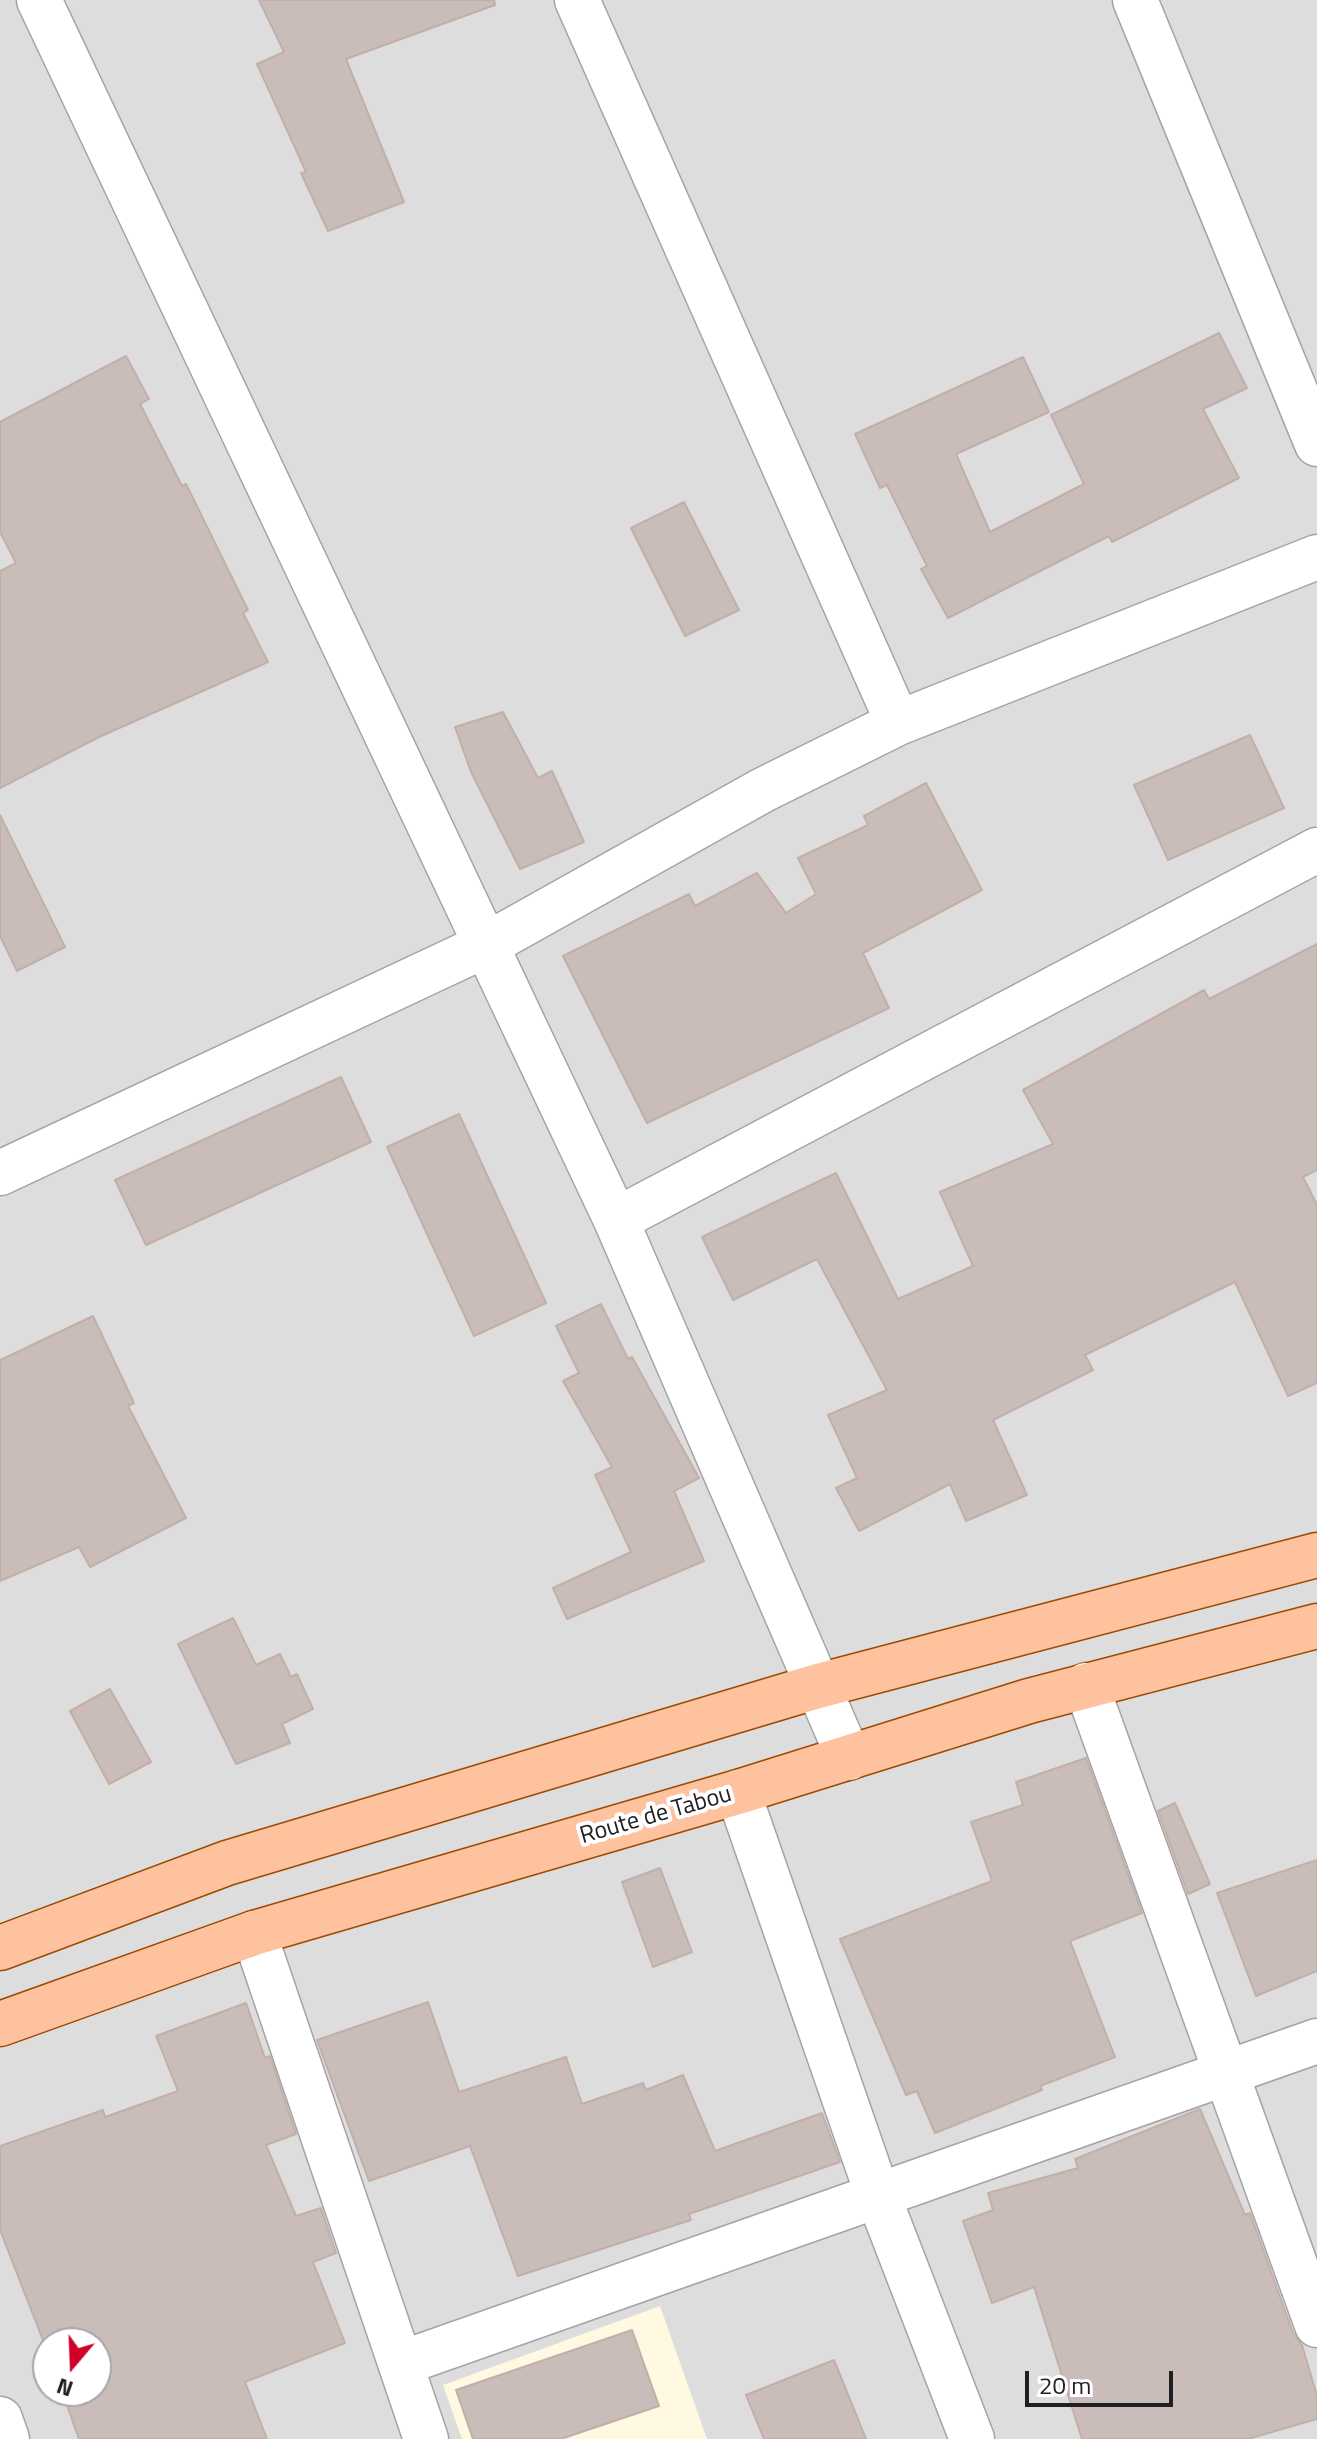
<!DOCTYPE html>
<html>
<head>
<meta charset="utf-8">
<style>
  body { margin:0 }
  #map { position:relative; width:1317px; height:2439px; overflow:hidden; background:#f1ebe6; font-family:"Titillium Web",sans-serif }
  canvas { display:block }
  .north { position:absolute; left:32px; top:2327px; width:80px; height:80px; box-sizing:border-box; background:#fff; border:2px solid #a6a6a6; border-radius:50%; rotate:199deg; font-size:22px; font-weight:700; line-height:32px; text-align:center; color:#202020 }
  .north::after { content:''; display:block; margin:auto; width:28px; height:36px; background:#d00028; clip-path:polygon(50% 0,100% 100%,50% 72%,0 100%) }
  .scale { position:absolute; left:1025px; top:2371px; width:148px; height:36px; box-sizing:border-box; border:4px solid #202020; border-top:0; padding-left:10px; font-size:24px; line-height:28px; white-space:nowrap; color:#202020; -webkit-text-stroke:6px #fff; paint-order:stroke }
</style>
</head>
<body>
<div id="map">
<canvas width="1317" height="2439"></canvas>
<div class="north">N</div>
<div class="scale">20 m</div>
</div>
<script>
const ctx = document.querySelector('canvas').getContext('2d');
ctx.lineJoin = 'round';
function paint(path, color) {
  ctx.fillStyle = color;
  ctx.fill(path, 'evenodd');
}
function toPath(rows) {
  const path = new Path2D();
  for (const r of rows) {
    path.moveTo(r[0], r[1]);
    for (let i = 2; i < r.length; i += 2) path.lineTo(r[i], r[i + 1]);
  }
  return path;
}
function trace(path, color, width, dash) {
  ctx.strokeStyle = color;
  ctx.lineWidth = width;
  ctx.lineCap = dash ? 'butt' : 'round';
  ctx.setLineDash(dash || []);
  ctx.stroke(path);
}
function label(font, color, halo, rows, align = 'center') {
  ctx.font = font + ' "Titillium Web",sans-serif';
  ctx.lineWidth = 8;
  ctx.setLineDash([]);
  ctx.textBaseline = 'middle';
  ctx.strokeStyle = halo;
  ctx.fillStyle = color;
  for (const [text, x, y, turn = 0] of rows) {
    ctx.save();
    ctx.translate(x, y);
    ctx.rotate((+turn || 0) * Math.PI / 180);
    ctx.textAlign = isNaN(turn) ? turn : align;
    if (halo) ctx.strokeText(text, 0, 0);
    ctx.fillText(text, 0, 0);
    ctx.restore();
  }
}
const residential = toPath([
  [0,0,1317,0,1317,2439,0,2439],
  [48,2343,96,2343,96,2391,48,2391]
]);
const education = toPath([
  [660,2306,707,2439,462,2439,443,2385]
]);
const building = toPath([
  [259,0,494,0,495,5,346,59,404,202,328,231,301,173,306,172,257,64,284,52,259,0],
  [1219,333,1247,388,1203,409,1239,478,1112,542,1109,536,948,618,921,569,927,566,887,485,880,488,855,434,1023,357,1049,412,956,454,990,532,1084,484,1051,415,1219,333],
  [126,356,149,399,140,404,182,486,186,484,248,610,243,613,268,662,99,737,0,788,0,571,16,563,0,532,0,422,126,356],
  [684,502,739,610,685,636,631,528,684,502],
  [503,712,538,778,552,771,584,842,520,869,471,772,455,727,503,712],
  [1250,735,1284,808,1168,860,1134,785,1250,735],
  [926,783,982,890,863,953,889,1008,647,1123,563,956,689,894,695,906,757,873,786,913,816,894,798,858,868,825,864,816,926,783],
  [0,815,65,947,17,971,0,936,0,815],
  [1317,944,1317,1170,1303,1177,1317,1205,1317,1383,1288,1396,1235,1282,1085,1355,1093,1370,993,1420,1027,1495,966,1521,950,1484,859,1531,836,1488,857,1478,828,1415,887,1390,817,1259,733,1300,702,1237,836,1173,898,1299,973,1266,940,1192,1053,1144,1023,1090,1204,990,1209,999,1317,944],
  [341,1077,371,1142,146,1245,115,1180,341,1077],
  [459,1114,546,1303,474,1336,387,1147,459,1114],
  [601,1304,628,1359,632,1357,699,1478,674,1491,704,1561,567,1619,553,1588,631,1552,595,1475,612,1467,563,1381,579,1373,556,1326,601,1304],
  [93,1316,134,1403,128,1406,186,1518,90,1567,79,1547,0,1581,0,1360,93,1316],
  [233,1618,256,1665,280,1654,291,1677,297,1674,313,1709,282,1724,290,1743,236,1764,178,1644,233,1618],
  [110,1689,151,1762,109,1784,70,1711,110,1689],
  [1086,1758,1142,1913,1070,1941,1115,2057,1040,2086,1042,2090,935,2133,917,2091,906,2095,840,1939,992,1881,971,1822,1023,1805,1016,1782,1086,1758],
  [1175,1803,1210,1884,1188,1894,1158,1811,1175,1803],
  [1317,1860,1317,1971,1256,1996,1217,1893,1317,1860],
  [660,1868,692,1952,653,1967,622,1882,660,1868],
  [428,2002,459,2092,566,2057,582,2104,643,2083,646,2090,683,2075,715,2151,822,2113,840,2162,689,2214,691,2220,518,2276,470,2146,369,2181,317,2040,428,2002],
  [246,2003,265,2058,270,2056,296,2134,266,2145,296,2216,321,2208,336,2253,313,2262,345,2343,245,2382,267,2439,79,2439,62,2391,96,2391,96,2343,48,2343,48,2353,0,2230,0,2146,103,2110,105,2117,178,2091,156,2036,246,2003],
  [1200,2109,1245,2215,1250,2213,1293,2333,1302,2345,1317,2396,1317,2419,1248,2439,1082,2439,1034,2287,992,2303,963,2221,993,2210,988,2193,1078,2168,1075,2159,1200,2109],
  [632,2330,659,2406,561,2439,473,2439,456,2390,632,2330],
  [834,2360,866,2439,764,2439,746,2395,834,2360]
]);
const minor = toPath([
  [39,0,616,1220,849,1758],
  [577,0,898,723],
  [1135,0,1317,444],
  [0,1173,486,945,763,790,898,723,1317,557],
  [616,1220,1317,850],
  [1086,1685,1317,2325],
  [738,1792,877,2193,972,2439],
  [254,1933,426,2439],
  [402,2363,1317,2041],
  [0,2419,7,2439]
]);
const primary = toPath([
  [0,1948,227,1863,818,1686,1317,1555],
  [0,2024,254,1933,738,1792,1029,1701,1317,1626]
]);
const streetNames = [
  ["Route de Tabou",656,1816,-16]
];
paint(residential, '#dedddd');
paint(education, '#fff9e1');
paint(building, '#c9bcb9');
trace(building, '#c3afa8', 2);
trace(minor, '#a4a4a4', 47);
trace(primary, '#9c4a00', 47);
trace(minor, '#fff', 44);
trace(primary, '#fec29e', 44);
label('24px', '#202020', '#fff', streetNames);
</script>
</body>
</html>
